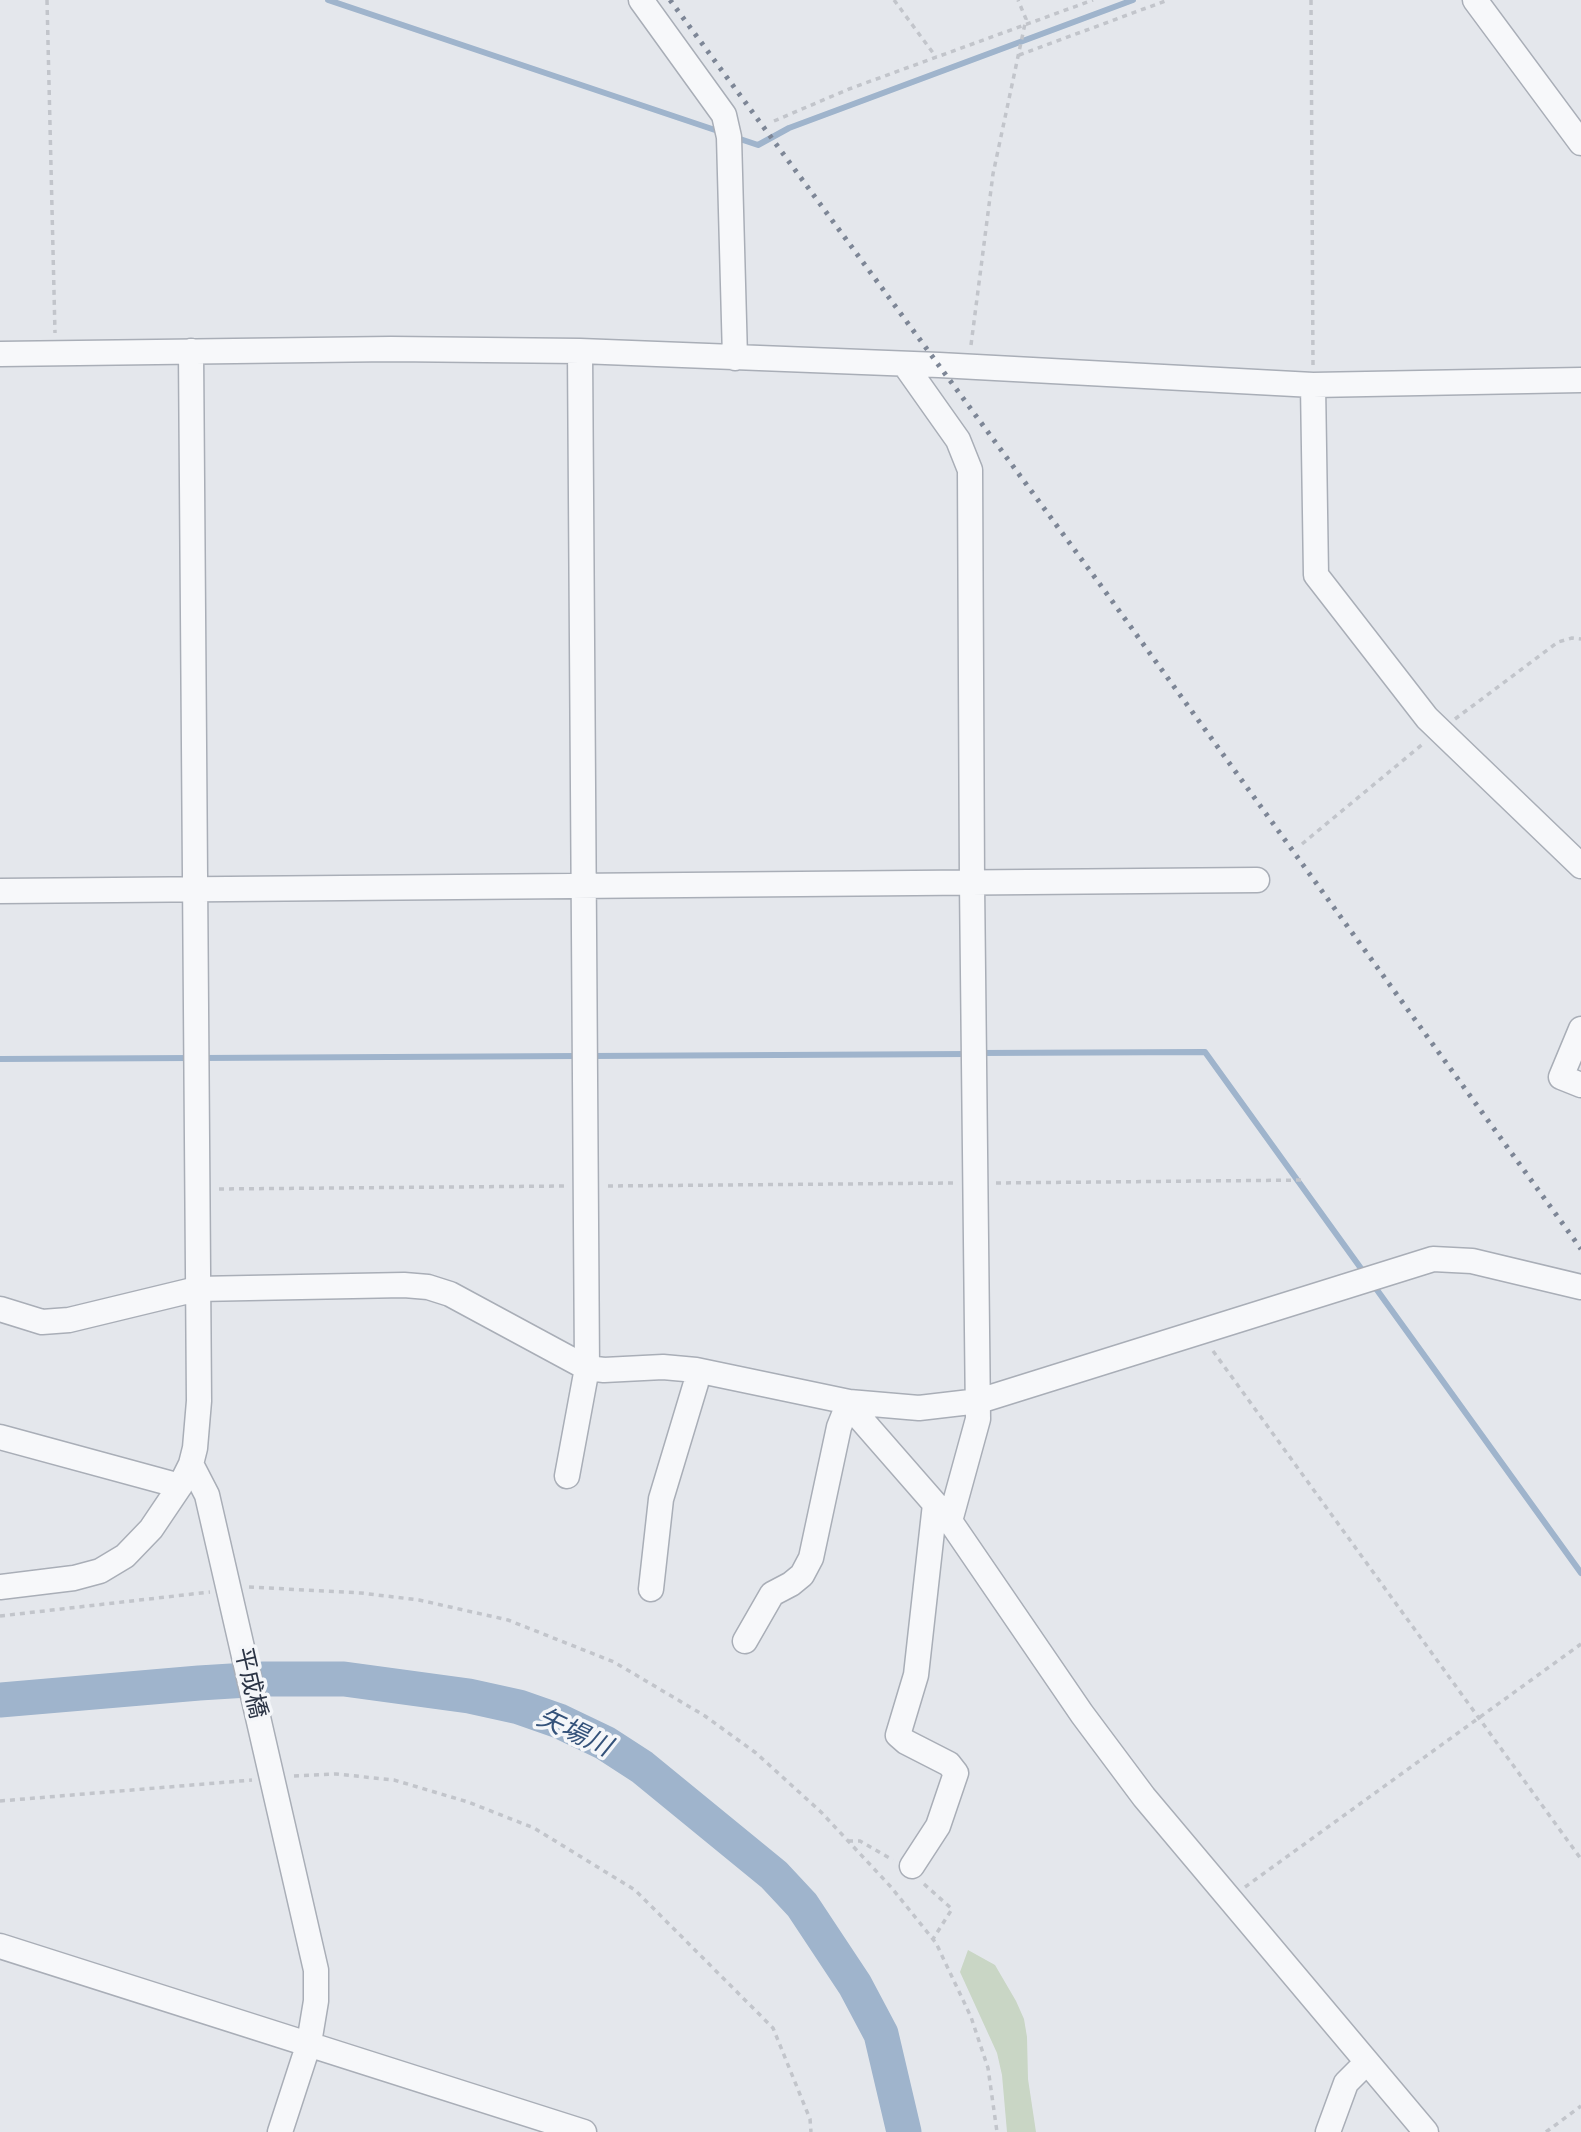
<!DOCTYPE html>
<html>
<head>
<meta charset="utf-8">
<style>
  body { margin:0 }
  canvas { display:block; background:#e4e7ec }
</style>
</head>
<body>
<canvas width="1581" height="2132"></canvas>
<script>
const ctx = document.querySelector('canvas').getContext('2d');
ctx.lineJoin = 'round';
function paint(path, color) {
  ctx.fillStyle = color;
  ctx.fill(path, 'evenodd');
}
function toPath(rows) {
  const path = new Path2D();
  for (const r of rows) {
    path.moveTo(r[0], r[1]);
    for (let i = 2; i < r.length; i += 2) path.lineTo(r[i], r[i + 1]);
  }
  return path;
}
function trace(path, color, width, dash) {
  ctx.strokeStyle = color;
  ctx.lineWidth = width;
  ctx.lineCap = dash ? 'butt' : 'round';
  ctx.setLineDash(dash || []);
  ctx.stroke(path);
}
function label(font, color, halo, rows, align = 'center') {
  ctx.font = font + ' "Noto Sans","Noto Sans JP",sans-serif';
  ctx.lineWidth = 7;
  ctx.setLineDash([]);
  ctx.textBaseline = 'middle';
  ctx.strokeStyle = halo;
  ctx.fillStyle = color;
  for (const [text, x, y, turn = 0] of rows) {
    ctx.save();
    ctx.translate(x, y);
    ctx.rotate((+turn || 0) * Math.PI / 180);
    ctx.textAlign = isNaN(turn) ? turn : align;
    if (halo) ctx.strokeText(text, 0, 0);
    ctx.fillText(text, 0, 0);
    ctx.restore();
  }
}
const green = toPath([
  [968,1950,995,1965,1016,2001,1024,2019,1027,2037,1028,2079,1036,2132,1007,2132,1002,2075,997,2053,960,1972]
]);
const stream = toPath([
  [328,0,721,132],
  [734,137,758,145,789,128,1133,0],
  [978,1053,1205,1052,1365,1274],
  [590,1056,968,1054],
  [201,1058,579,1056],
  [0,1059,191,1058],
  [1372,1283,1581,1573]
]);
const river = toPath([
  [0,1700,199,1683,264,1679,344,1679,469,1696,519,1707,559,1721,605,1743,642,1767,774,1875,802,1905,855,1985,881,2034,904,2132]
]);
const path = toPath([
  [47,0,55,333],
  [894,0,936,57],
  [1311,0,1313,365],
  [1019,55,1168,0],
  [774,121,849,89,1093,0],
  [971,345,993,174,1026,19,1018,0],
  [1455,719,1558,642,1572,638,1581,639],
  [1302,844,1424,743],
  [996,1183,1306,1180],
  [608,1186,954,1183],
  [219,1189,565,1186],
  [1213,1351,1581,1859],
  [249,1587,361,1593,419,1600,508,1620,614,1662,705,1716,756,1753,821,1812,891,1887,936,1943,971,2017,988,2068,997,2132],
  [0,1616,210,1592],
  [294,1776,336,1774,394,1780,468,1802,534,1828,635,1890,773,2028,810,2119,811,2132],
  [0,1801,252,1780],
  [848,1841,860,1841,893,1860],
  [924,1884,952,1909,933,1939],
  [1245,1887,1581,1644],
  [1546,2132,1581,2106]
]);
const minor = toPath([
  [641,0,724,115,729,137,735,358],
  [1475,0,1581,143],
  [0,354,391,349,580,351,939,365,1313,385,1581,380],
  [905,365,958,440,970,470,972,883,978,1419,950,1521],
  [1313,385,1316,575,1427,718,1581,866],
  [0,891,1257,880],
  [1581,1029,1561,1077,1581,1085],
  [0,1309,42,1322,69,1320,197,1289,404,1285,428,1287,450,1294,587,1368,604,1370,663,1367,696,1370,849,1402,919,1408,979,1401,1433,1259,1472,1261,1581,1287],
  [849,1402,860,1418,950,1521,1082,1714,1144,1797,1426,2132],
  [0,1437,180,1486],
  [191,1464,207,1495,316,1970,316,2001,309,2043,280,2132],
  [567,1476,587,1368,580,351],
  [0,1587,74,1578,100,1571,125,1556,151,1529,180,1486,191,1464,195,1448,199,1401,191,351],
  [651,1589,661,1499,696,1383,696,1370],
  [745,1641,772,1594,791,1584,802,1575,811,1558,839,1427,849,1402],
  [912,1866,938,1826,956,1773,949,1764,906,1742,898,1735,916,1675,935,1504],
  [0,1946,584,2132],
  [1328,2132,1346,2083,1366,2063]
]);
const rail = toPath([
  [670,0,1099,583,1581,1249]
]);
const streetNames = [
  ["平成橋",250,1683,77]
];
const waterNames = [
  ["矢場川",574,1733,25]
];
paint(green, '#c9d6c5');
trace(stream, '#9fb4cc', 6);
trace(river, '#9fb4cc', 35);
trace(minor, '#a9aeb7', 27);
trace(path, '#c2c5cb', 3.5, [5, 5]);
trace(minor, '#f7f8fa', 24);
trace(rail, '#7d8696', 5, [3.5, 7]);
label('24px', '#2b3445', '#f4f6f9', streetNames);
label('italic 26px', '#34527a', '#f4f6f9', waterNames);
</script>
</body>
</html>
